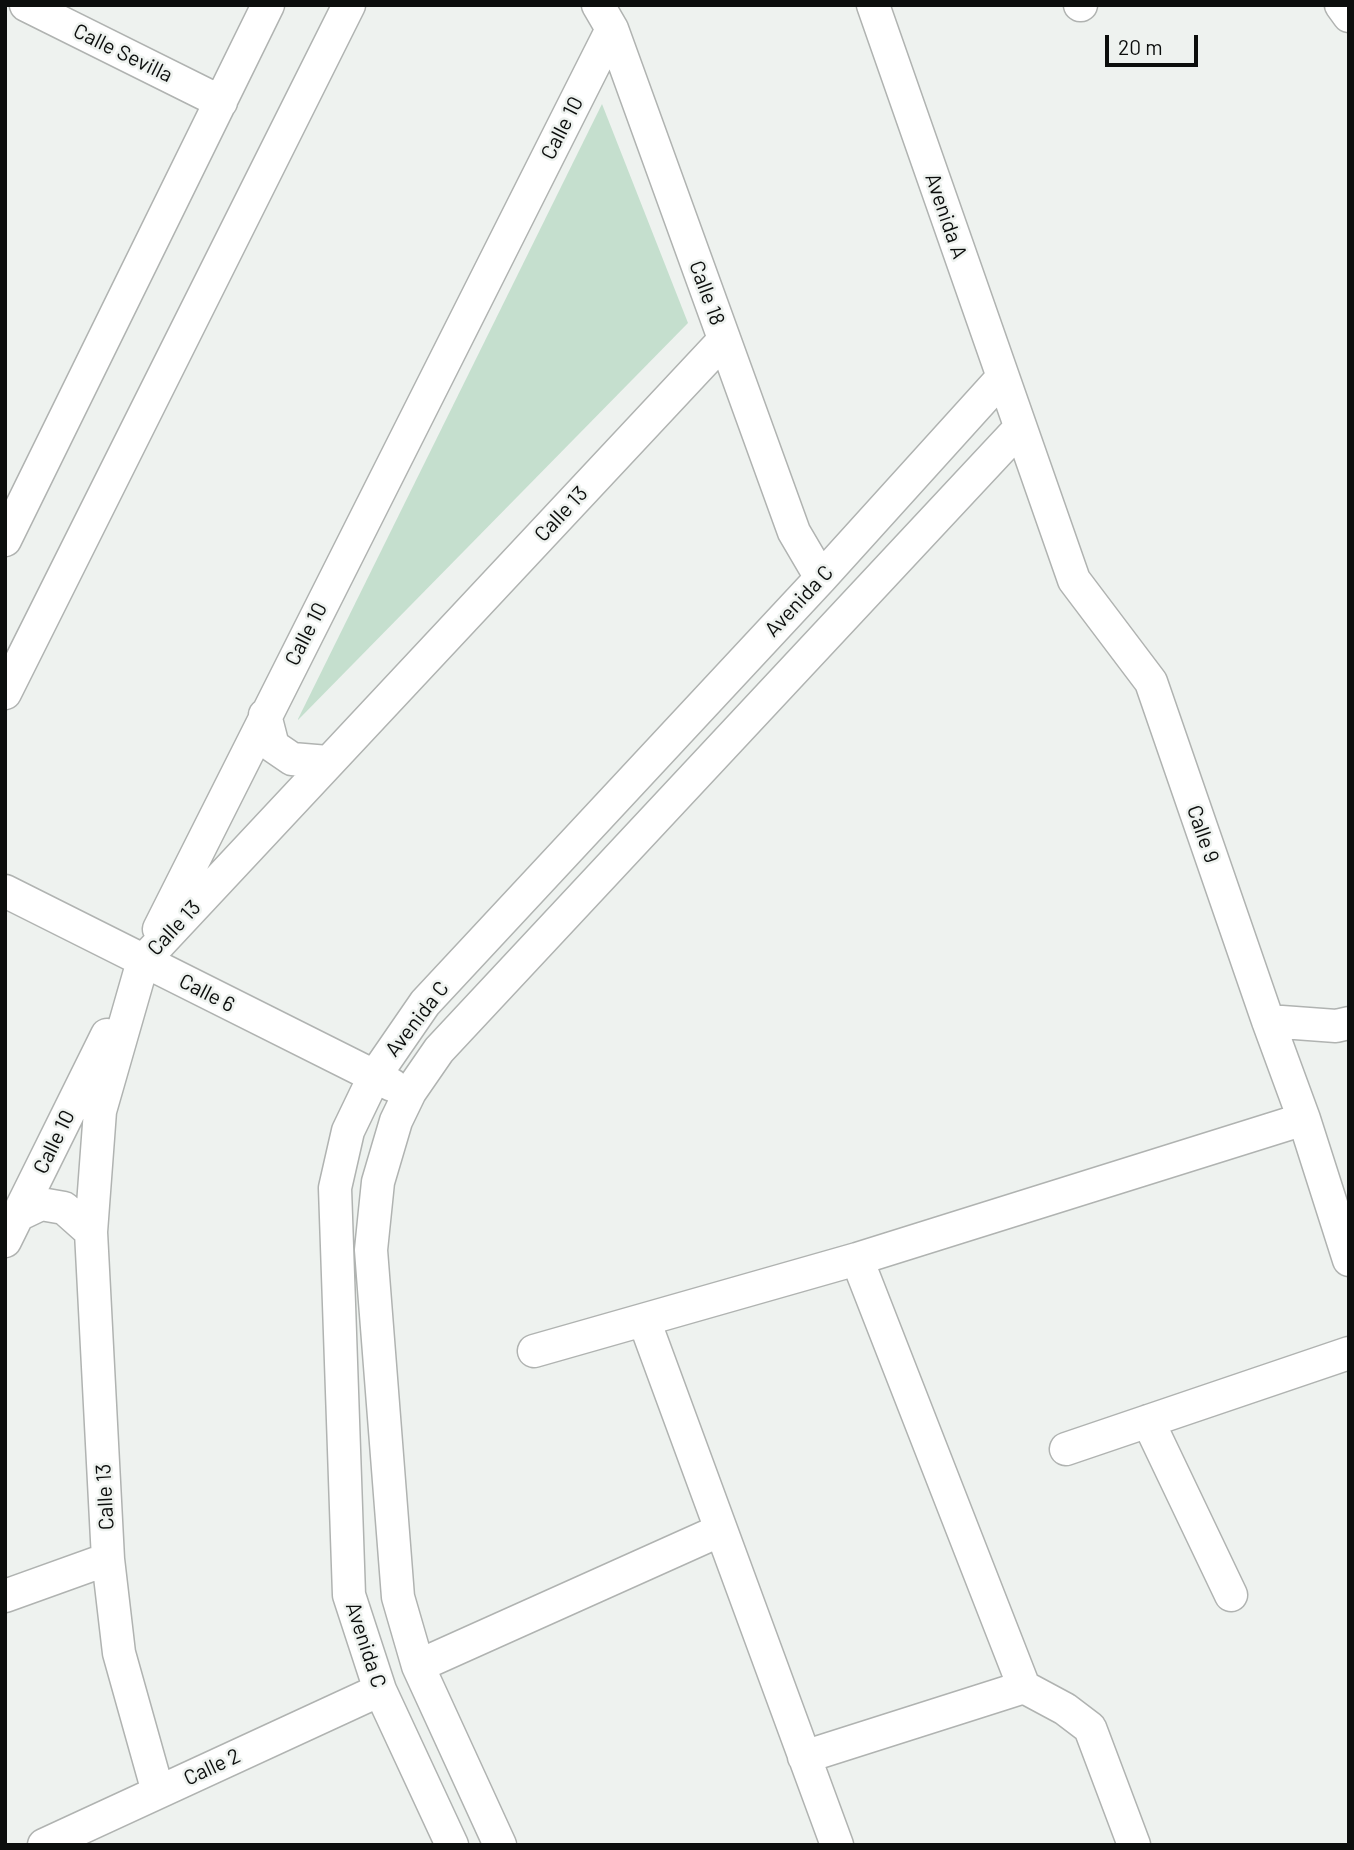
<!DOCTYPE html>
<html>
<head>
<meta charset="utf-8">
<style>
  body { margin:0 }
  #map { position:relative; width:1354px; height:1850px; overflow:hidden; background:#eef2ef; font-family:Barlow,sans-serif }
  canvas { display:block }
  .frame { position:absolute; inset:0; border:7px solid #0c0e0d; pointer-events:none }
  .scale { position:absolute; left:1105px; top:35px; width:93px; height:32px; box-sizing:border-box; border:4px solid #0c0e0d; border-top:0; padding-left:9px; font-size:21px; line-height:24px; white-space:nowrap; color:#0c0e0d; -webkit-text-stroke:5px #eef2ef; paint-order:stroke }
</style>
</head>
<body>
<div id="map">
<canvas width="1354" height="1850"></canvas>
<div class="frame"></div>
<div class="scale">20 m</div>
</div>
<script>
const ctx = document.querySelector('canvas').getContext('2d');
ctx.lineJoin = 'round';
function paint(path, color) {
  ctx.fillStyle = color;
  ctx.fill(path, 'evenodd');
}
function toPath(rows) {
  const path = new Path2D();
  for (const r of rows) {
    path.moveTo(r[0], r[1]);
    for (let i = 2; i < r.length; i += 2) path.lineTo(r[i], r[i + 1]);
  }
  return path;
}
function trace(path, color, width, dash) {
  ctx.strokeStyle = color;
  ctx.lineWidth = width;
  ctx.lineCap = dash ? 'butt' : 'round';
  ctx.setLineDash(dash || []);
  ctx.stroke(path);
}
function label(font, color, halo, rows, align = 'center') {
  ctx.font = font + ' Barlow,sans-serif';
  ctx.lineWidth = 5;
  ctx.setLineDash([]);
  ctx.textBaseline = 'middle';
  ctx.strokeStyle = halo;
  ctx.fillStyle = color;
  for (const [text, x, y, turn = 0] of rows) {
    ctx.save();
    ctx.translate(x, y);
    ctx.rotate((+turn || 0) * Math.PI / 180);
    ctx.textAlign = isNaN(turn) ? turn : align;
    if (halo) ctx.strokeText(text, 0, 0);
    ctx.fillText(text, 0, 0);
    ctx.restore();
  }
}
const green = toPath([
  [602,104,688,323,298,720,298,719]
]);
const minor = toPath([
  [26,5,221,102],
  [598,5,612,29,794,532,821,578],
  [873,5,1074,580,1151,682,1268,1021,1304,1119,1349,1260],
  [1080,5,1081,5],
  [1341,5,1349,16],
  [5,540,268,5],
  [5,693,349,5],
  [265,715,273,746,292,759,328,762],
  [5,891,392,1085],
  [159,929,612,29],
  [1268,1021,1336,1026,1349,1023],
  [18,1215,41,1204,64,1208,91,1232],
  [5,1241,107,1035],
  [857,1259,1024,1687,1065,1709,1090,1728,1134,1845],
  [644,1320,837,1845],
  [534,1351,857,1259,1304,1119],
  [1148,1421,1231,1595],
  [1066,1449,1349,1353],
  [5,1596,108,1559],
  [418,1666,721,1530],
  [804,1757,1024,1687],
  [158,1792,119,1653,108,1559,91,1232,100,1111,143,961,724,340],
  [44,1845,380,1690],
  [452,1845,380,1690,349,1595,335,1188,348,1131,374,1077,425,1003,821,578,1002,378],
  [500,1845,418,1666,398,1597,371,1250,378,1182,396,1121,410,1092,439,1050,1020,428]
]);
const streetNames = [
  ["Calle Sevilla",123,53,26],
  ["Calle 10",562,128,-63],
  ["Avenida A",946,216,71],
  ["Calle 18",707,293,70],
  ["Calle 13",561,514,-47],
  ["Avenida C",799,601,-47],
  ["Calle 10",306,634,-63],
  ["Calle 9",1203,834,71],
  ["Calle 13",174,928,-47],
  ["Calle 6",207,993,27],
  ["Avenida C",417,1019,-52],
  ["Calle 10",54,1142,-64],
  ["Calle 13",105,1497,-93],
  ["Avenida C",366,1645,72],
  ["Calle 2",212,1767,-25]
];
paint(green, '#c5dfce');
trace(minor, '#b0b3b1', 35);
trace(minor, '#fff', 32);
label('21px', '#0c0e0d', '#eef2ef', streetNames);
</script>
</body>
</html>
